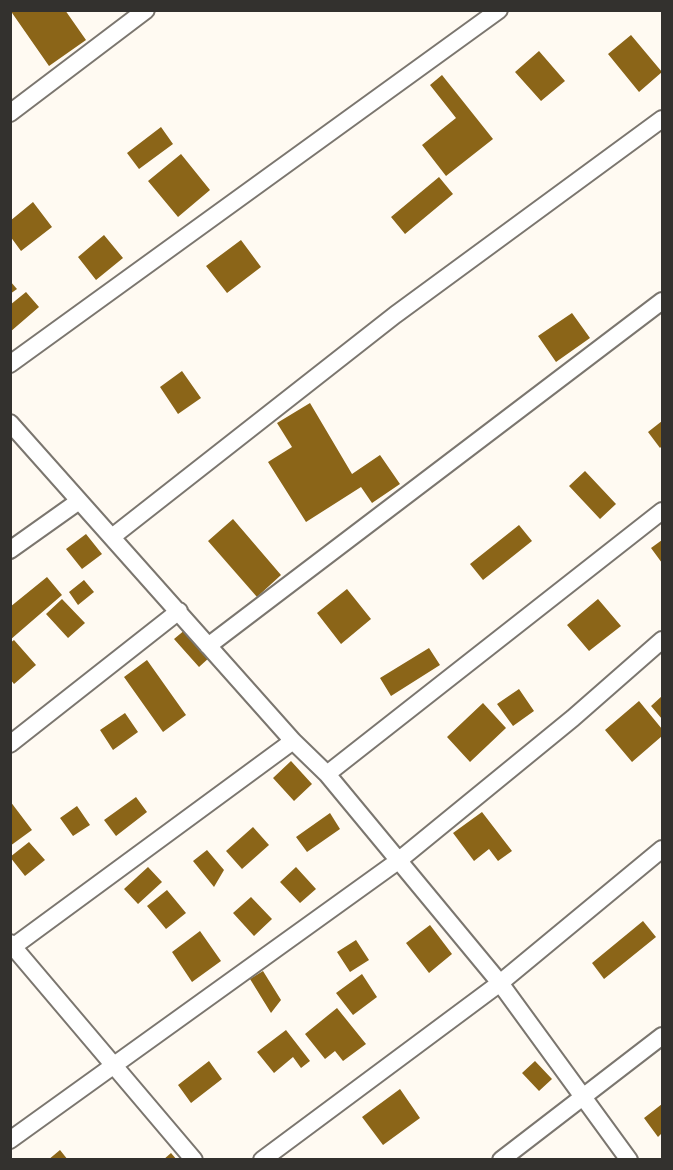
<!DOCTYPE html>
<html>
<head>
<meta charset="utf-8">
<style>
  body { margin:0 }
  #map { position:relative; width:673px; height:1170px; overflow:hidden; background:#fffaf2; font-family:Barlow,sans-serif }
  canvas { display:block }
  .frame { position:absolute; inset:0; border:12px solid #33312e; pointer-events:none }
</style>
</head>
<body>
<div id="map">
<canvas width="673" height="1170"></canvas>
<div class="frame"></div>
</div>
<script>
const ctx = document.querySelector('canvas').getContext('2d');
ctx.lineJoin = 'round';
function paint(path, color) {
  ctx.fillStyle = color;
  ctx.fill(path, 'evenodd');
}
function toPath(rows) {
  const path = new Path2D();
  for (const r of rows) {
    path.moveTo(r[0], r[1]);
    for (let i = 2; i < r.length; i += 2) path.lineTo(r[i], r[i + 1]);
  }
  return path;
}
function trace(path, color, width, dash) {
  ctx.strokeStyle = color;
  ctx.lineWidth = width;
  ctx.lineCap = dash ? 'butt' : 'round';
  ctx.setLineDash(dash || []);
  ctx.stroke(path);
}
const building = toPath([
  [10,10,65,10,86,40,49,66],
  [631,35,662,72,639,92,608,54],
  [539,51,565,81,541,101,515,72],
  [442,75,493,139,446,176,422,145,456,118,430,85],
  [161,127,173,144,139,169,127,153],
  [181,154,210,190,178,217,148,181],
  [439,177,453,194,405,234,391,217],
  [33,202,52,227,21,251,10,236,10,221],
  [104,235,123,258,96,280,78,257],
  [241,240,261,267,227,293,206,266],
  [10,281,17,289,10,294],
  [26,292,39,307,10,332,10,305],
  [572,313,590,338,556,362,538,336],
  [182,371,201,398,178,414,160,387],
  [310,403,352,474,380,455,400,484,372,503,361,487,306,522,268,462,292,447,277,423],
  [662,421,662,446,660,448,648,432],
  [585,471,616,504,600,519,569,486],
  [233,519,281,575,257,597,208,541],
  [519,525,532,541,483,580,470,564],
  [86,534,102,554,82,569,66,549],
  [662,540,662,563,651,548],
  [47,577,62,595,10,640,10,607],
  [84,580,94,592,78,605,69,592],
  [347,589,371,619,341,644,317,613],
  [62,599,85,623,68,638,46,614],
  [598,599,621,626,589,651,567,625],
  [186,629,210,657,199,667,174,639],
  [14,640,36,665,14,684,10,679,10,643],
  [429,648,440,665,391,696,380,678],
  [147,660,186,715,163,732,124,677],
  [519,689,534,711,513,726,497,704],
  [662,696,662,719,651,706],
  [639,701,662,729,662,736,632,762,605,730],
  [483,703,506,728,470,762,447,737],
  [125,713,138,732,113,750,100,730],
  [291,761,312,784,294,801,273,778],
  [136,797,147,812,116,836,104,820],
  [10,801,32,830,10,846],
  [77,806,90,825,73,836,60,818],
  [482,812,512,851,498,861,489,849,474,861,453,833],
  [330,813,340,829,307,852,296,837],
  [253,827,269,845,242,869,226,851],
  [29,842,45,860,25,876,10,857],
  [207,850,224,870,214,887,193,861],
  [148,867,162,882,138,904,124,889],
  [296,867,316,889,300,903,280,882],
  [167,890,186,913,166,929,147,906],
  [251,897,272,919,254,936,233,913],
  [643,921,656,937,604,979,592,963],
  [430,925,452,954,429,973,406,943],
  [200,931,221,961,192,982,172,952],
  [356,940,369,960,350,972,337,952],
  [263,971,281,1000,271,1013,250,979],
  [362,974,377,997,353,1015,336,993],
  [337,1008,366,1044,343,1061,335,1051,325,1059,305,1034],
  [286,1030,310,1061,301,1068,293,1057,274,1073,257,1052],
  [209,1061,222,1079,191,1103,178,1085],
  [535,1061,552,1079,539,1091,522,1073],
  [400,1089,420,1118,383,1145,362,1117],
  [662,1104,662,1133,658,1137,644,1118],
  [60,1150,68,1160,48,1160],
  [171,1153,177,1160,163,1160]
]);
const minor = toPath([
  [10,113,146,10],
  [10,364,499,10],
  [10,423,293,741,327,774,500,983,629,1160],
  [112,537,395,315,662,119],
  [10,550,79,501],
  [208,646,662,301],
  [10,744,179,611],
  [327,774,662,511],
  [10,943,194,1160],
  [10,949,293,741],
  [10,1140,398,861,573,718,662,640],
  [262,1160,500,983,662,849],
  [501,1160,662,1036]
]);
paint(building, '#8b6518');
trace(minor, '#7b766f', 20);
trace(minor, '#fff', 16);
</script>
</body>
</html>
